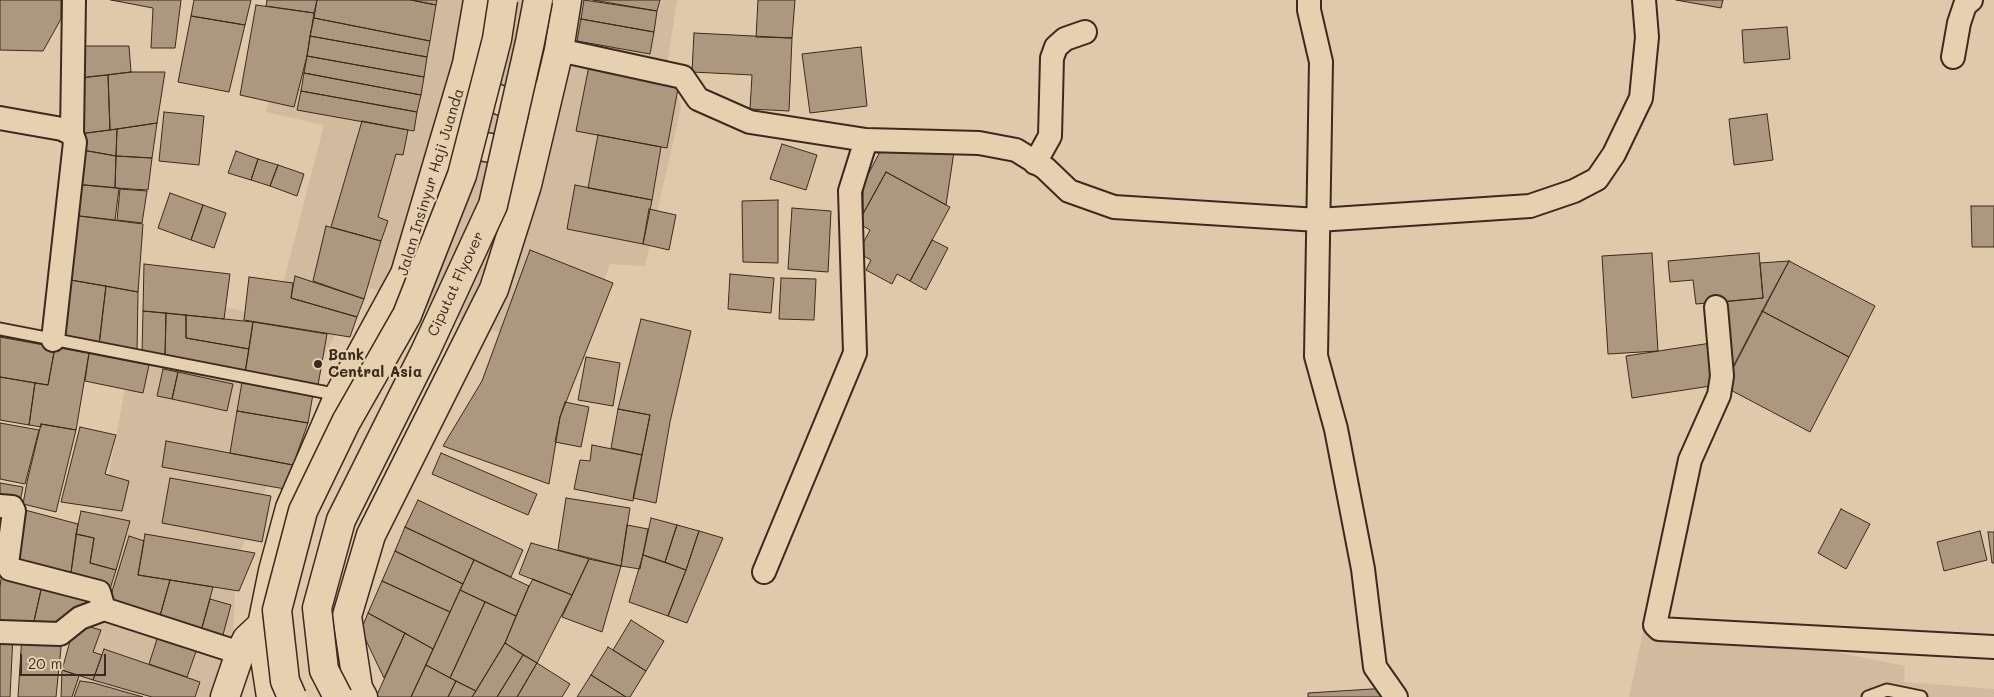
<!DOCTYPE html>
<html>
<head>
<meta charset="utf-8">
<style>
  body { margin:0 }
  #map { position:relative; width:1994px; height:697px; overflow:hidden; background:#e0c9aa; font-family:Mali,sans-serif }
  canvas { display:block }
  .scale { position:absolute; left:20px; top:654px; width:86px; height:22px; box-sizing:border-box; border:2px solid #3b2a1e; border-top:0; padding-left:6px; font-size:15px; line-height:18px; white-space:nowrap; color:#3b2a1e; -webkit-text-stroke:4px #e7d0b0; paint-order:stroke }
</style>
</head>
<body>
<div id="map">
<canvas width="1994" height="697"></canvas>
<div class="scale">20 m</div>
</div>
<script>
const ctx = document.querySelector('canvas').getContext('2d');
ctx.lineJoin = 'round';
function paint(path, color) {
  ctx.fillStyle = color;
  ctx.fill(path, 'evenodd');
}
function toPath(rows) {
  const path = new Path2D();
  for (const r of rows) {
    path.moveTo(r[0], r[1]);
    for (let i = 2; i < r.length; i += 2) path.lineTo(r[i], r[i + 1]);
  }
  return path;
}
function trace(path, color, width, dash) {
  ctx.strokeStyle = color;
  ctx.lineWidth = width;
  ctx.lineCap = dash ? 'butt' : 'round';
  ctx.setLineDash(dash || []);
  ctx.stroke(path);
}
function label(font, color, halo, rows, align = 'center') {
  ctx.font = font + ' Mali,sans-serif';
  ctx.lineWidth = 4.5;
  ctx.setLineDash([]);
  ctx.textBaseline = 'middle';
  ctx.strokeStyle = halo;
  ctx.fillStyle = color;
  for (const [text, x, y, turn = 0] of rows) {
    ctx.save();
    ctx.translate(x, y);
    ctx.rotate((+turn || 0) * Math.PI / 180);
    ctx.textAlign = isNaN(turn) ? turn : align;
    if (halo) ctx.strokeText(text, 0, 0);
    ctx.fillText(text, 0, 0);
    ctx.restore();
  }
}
const built = toPath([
  [293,0,677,0,667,66,681,107,645,266,610,264,575,359,362,285,305,391,236,562,232,669,243,697,66,697,133,348,219,371,225,307,274,319,324,125,266,112],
  [1647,614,1905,666,1904,682,1994,689,1994,697,1629,697]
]);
const building = toPath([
  [0,0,61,0,61,19,43,51,0,50,0,0],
  [111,0,181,0,175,48,151,48,153,8,111,0],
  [194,0,251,0,245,25,191,16,194,0],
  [267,0,317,0,314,13,266,6,267,0],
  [317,0,411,0,436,5,430,41,314,18,317,0],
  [411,0,437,0,436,5,411,0],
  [584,0,657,11,654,32,581,19,584,0],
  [593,0,660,0,657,11,593,0],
  [758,0,795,0,792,38,756,37,758,0],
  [1676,0,1723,0,1721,8,1676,0],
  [256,5,314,13,307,56,294,107,240,95,256,5],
  [191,16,245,25,229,92,178,82,191,16],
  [314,18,430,41,427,57,310,36,314,18],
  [581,19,654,32,650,54,577,41,581,19],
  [1787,27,1790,59,1744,63,1742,30,1787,27],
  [694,33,792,38,789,111,750,109,752,75,692,72,694,33],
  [310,36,427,57,424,77,307,56,310,36],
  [78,46,129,46,131,72,79,78,78,46],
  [861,47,867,106,810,113,802,54,861,47],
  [307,56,424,77,421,95,304,73,307,56],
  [589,66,679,83,667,148,576,131,589,66],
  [131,72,165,72,157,123,110,130,108,75,131,72],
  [304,73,421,95,417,112,301,91,304,73],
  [108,75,110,130,79,134,79,78,108,75],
  [301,91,417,112,414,131,297,110,301,91],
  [164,112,204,116,199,165,159,161,164,112],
  [1767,114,1773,160,1734,165,1729,119,1767,114],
  [362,121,408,130,403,155,396,154,378,217,388,221,381,241,331,227,362,121],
  [157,123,152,158,116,156,117,129,157,123],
  [117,129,116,156,77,149,79,134,117,129],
  [598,135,661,147,652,200,588,188,598,135],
  [782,144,817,155,806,190,770,179,782,144],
  [955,145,946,205,886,172,863,214,863,184,883,146,955,145],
  [77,149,116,156,115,188,74,184,77,149],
  [236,151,258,159,251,180,228,173,236,151],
  [116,156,152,158,148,190,115,188,116,156],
  [258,159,278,165,270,186,251,180,258,159],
  [278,165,304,174,297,196,270,186,278,165],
  [886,172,950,207,910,281,897,274,892,284,866,270,871,260,858,253,870,230,858,223,886,172],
  [74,184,119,188,115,220,71,215,74,184],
  [575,185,652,200,643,244,567,229,575,185],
  [120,189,147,191,142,223,117,220,120,189],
  [170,193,203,205,191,240,158,228,170,193],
  [778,200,778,263,743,262,742,201,778,200],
  [203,205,226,213,214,248,191,240,203,205],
  [1971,206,1994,206,1994,247,1972,247,1971,206],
  [792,208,831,211,828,272,788,269,792,208],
  [649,209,676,215,669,250,643,244,649,209],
  [71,215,143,224,138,292,65,279,71,215],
  [326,226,381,241,364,299,313,281,326,226],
  [932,240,948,248,926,290,910,281,932,240],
  [530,250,613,283,560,417,549,484,443,446,482,381,530,250],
  [1652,253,1658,351,1608,354,1602,256,1652,253],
  [1759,253,1763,298,1696,304,1693,280,1670,282,1668,261,1759,253],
  [1789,261,1729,376,1722,302,1763,298,1760,263,1789,261],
  [1789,261,1875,306,1849,357,1762,311,1789,261],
  [144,264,230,274,224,319,143,311,144,264],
  [730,274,774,278,771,313,728,309,730,274],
  [295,276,364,299,357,317,291,298,295,276],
  [249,277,293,283,291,298,357,317,350,337,244,320,249,277],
  [781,278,816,279,814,320,779,319,781,278],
  [65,279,106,286,99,345,57,336,65,279],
  [106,286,138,292,137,352,99,345,106,286],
  [143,311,166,313,165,358,142,354,143,311],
  [1762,311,1849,357,1810,432,1723,386,1762,311],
  [166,313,186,315,186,338,249,349,245,373,165,358,166,313],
  [186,315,253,322,249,349,186,338,186,315],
  [641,319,691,331,670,422,656,503,633,498,650,415,618,409,641,319],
  [253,322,327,334,318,385,245,373,253,322],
  [0,337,55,347,48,385,0,377,0,337],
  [1711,343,1717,385,1632,398,1626,356,1711,343],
  [55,347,89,353,76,430,41,424,41,427,29,425,35,383,48,385,55,347],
  [89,353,149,365,143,393,85,381,89,353],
  [586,357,620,363,613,406,578,400,586,357],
  [163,369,178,372,172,399,157,396,163,369],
  [178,372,233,384,227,411,172,399,178,372],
  [0,377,35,383,29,425,0,420,0,377],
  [242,382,313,394,308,423,237,411,242,382],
  [565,402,589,407,581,447,555,442,560,417,565,402],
  [618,409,650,415,642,455,611,448,618,409],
  [237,411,308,423,293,465,230,453,237,411],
  [0,423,39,430,25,484,0,479,0,423],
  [41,424,76,430,56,512,23,504,27,482,41,424],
  [80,427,116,435,105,474,129,481,122,511,61,502,80,427],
  [166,441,293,465,285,489,162,467,166,441],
  [592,445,642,455,633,501,574,489,580,460,590,461,592,445],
  [441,453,537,494,528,515,432,474,441,453],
  [170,478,271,496,262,542,162,523,170,478],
  [0,483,23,487,19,507,0,505,0,483],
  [566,498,630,508,621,566,558,550,566,498],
  [418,500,523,550,511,577,405,527,418,500],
  [21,509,78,524,70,580,11,564,21,509],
  [1841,509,1870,524,1846,569,1818,553,1841,509],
  [81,511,130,521,116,570,90,563,94,538,76,534,81,511],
  [651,518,677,525,665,562,643,555,651,518],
  [627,525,648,529,640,569,621,566,627,525],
  [677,525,699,531,686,570,665,562,677,525],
  [405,527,474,560,463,584,395,551,405,527],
  [699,531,723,538,687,623,668,616,686,570,699,531],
  [1980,531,1987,560,1944,571,1937,542,1980,531],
  [1988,532,1994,532,1994,563,1992,563,1988,532],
  [76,534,94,538,90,563,116,570,109,592,70,580,76,534],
  [145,534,255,553,239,591,138,575,145,534],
  [129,536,144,541,138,575,170,580,158,623,107,608,129,536],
  [531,543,589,559,572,595,519,574,531,543],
  [395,551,463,584,450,612,382,581,395,551],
  [643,555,686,570,668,616,629,602,643,555],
  [589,559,621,566,602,632,562,617,589,559],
  [474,560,529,586,516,616,460,590,474,560],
  [2,571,43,581,32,630,0,628,0,587,2,571],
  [533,579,572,595,537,663,505,643,529,586,533,579],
  [170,580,213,587,200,635,158,623,170,580],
  [43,581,96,594,94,611,59,632,32,630,43,581],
  [382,581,450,612,433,649,368,613,382,581],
  [460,590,485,602,450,678,426,665,460,590],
  [210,599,231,605,221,642,200,635,210,599],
  [485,602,516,616,505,643,476,691,450,678,485,602],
  [368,613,405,633,384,678,361,630,368,613],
  [631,620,664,641,646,671,613,650,631,620],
  [75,623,101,630,93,652,102,655,93,680,62,670,75,623],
  [160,630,199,643,187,677,149,664,160,630],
  [405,633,433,649,411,697,376,697,405,633],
  [0,635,13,635,10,697,0,697,0,635],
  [22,635,62,638,56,697,18,697,22,635],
  [505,643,523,655,497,697,472,697,505,643],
  [608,647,646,671,630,697,626,697,591,675,608,647],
  [104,649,200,682,195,697,152,697,93,680,104,649],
  [523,655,537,663,517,697,497,697,523,655],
  [537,663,570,684,562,697,517,697,537,663],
  [426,665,456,681,448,697,411,697,426,665],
  [62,670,79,676,72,697,61,697,62,670],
  [591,675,626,697,577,697,591,675],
  [80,681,94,683,143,697,74,697,80,681],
  [456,681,476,691,472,697,448,697,456,681],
  [1388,688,1388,697,1308,697,1308,693,1388,688]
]);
const service = toPath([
  [0,329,339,395],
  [1868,697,1887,690,1921,697]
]);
const minor = toPath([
  [1309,0,1309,10,1321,62,1316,356,1336,429,1363,569,1375,667,1396,697],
  [559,50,683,77,698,99,750,122,866,140,979,143,1016,150,1045,168,1069,191,1114,207,1318,220,1530,206,1574,191,1597,179,1614,154,1641,98,1647,37,1644,0],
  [1953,57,1959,23,1965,5,1971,0],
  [0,118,62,129,72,134,75,142,53,340],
  [72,134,74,0],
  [1035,163,1050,136,1052,58,1056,47,1065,39,1085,32],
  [1716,307,1722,376,1719,395,1690,460,1655,625,1659,629,1994,647],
  [0,506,12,507,14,511,7,564,10,569,99,592,104,609,240,653],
  [764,572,855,353,850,191,866,140],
  [0,632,60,634,80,618,104,609]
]);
const secondary = toPath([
  [470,72,474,81,487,94,504,102,522,102,538,96],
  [448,155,463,147,480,146,496,149,510,157,520,169],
  [225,697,240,653,247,639,262,625],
  [271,697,265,658,262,625,273,571,290,508,339,395,405,274,467,64,478,0],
  [363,697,358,688,347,616,371,535,494,289,527,185,559,50,567,0]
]);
const trunkBridge = toPath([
  [292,697,285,681,277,610,303,511,346,422,407,315,462,175,497,39,503,0],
  [338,697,324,670,317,608,341,520,425,352,493,205,530,42,538,0]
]);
const markers = [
  [318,364,5,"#3b2a1e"]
];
const streetNames = [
  ["Jalan Insinyur Haji Juanda",431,182,-73],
  ["Ciputat Flyover",456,284,-65]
];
const poiNames = [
  ["Bank",328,355],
  ["Central Asia",328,372]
];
paint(built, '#d1ba9d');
paint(building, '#ad987f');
trace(building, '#3b2a1e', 1);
trace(service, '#3b2a1e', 15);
trace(minor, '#3b2a1e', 26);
trace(secondary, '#3b2a1e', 31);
trace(service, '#e7d0b0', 11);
trace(minor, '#e7d0b0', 22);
trace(secondary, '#e7d0b0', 28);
trace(trunkBridge, '#3b2a1e', 31, []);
trace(trunkBridge, '#e7d0b0', 28);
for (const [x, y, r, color] of markers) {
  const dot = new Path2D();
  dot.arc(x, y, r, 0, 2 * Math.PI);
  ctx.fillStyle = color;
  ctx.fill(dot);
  trace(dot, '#e7d0b0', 2);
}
label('15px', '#3b2a1e', '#e7d0b0', streetNames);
label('bold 15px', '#3b2a1e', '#e7d0b0', poiNames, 'left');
</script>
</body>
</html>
